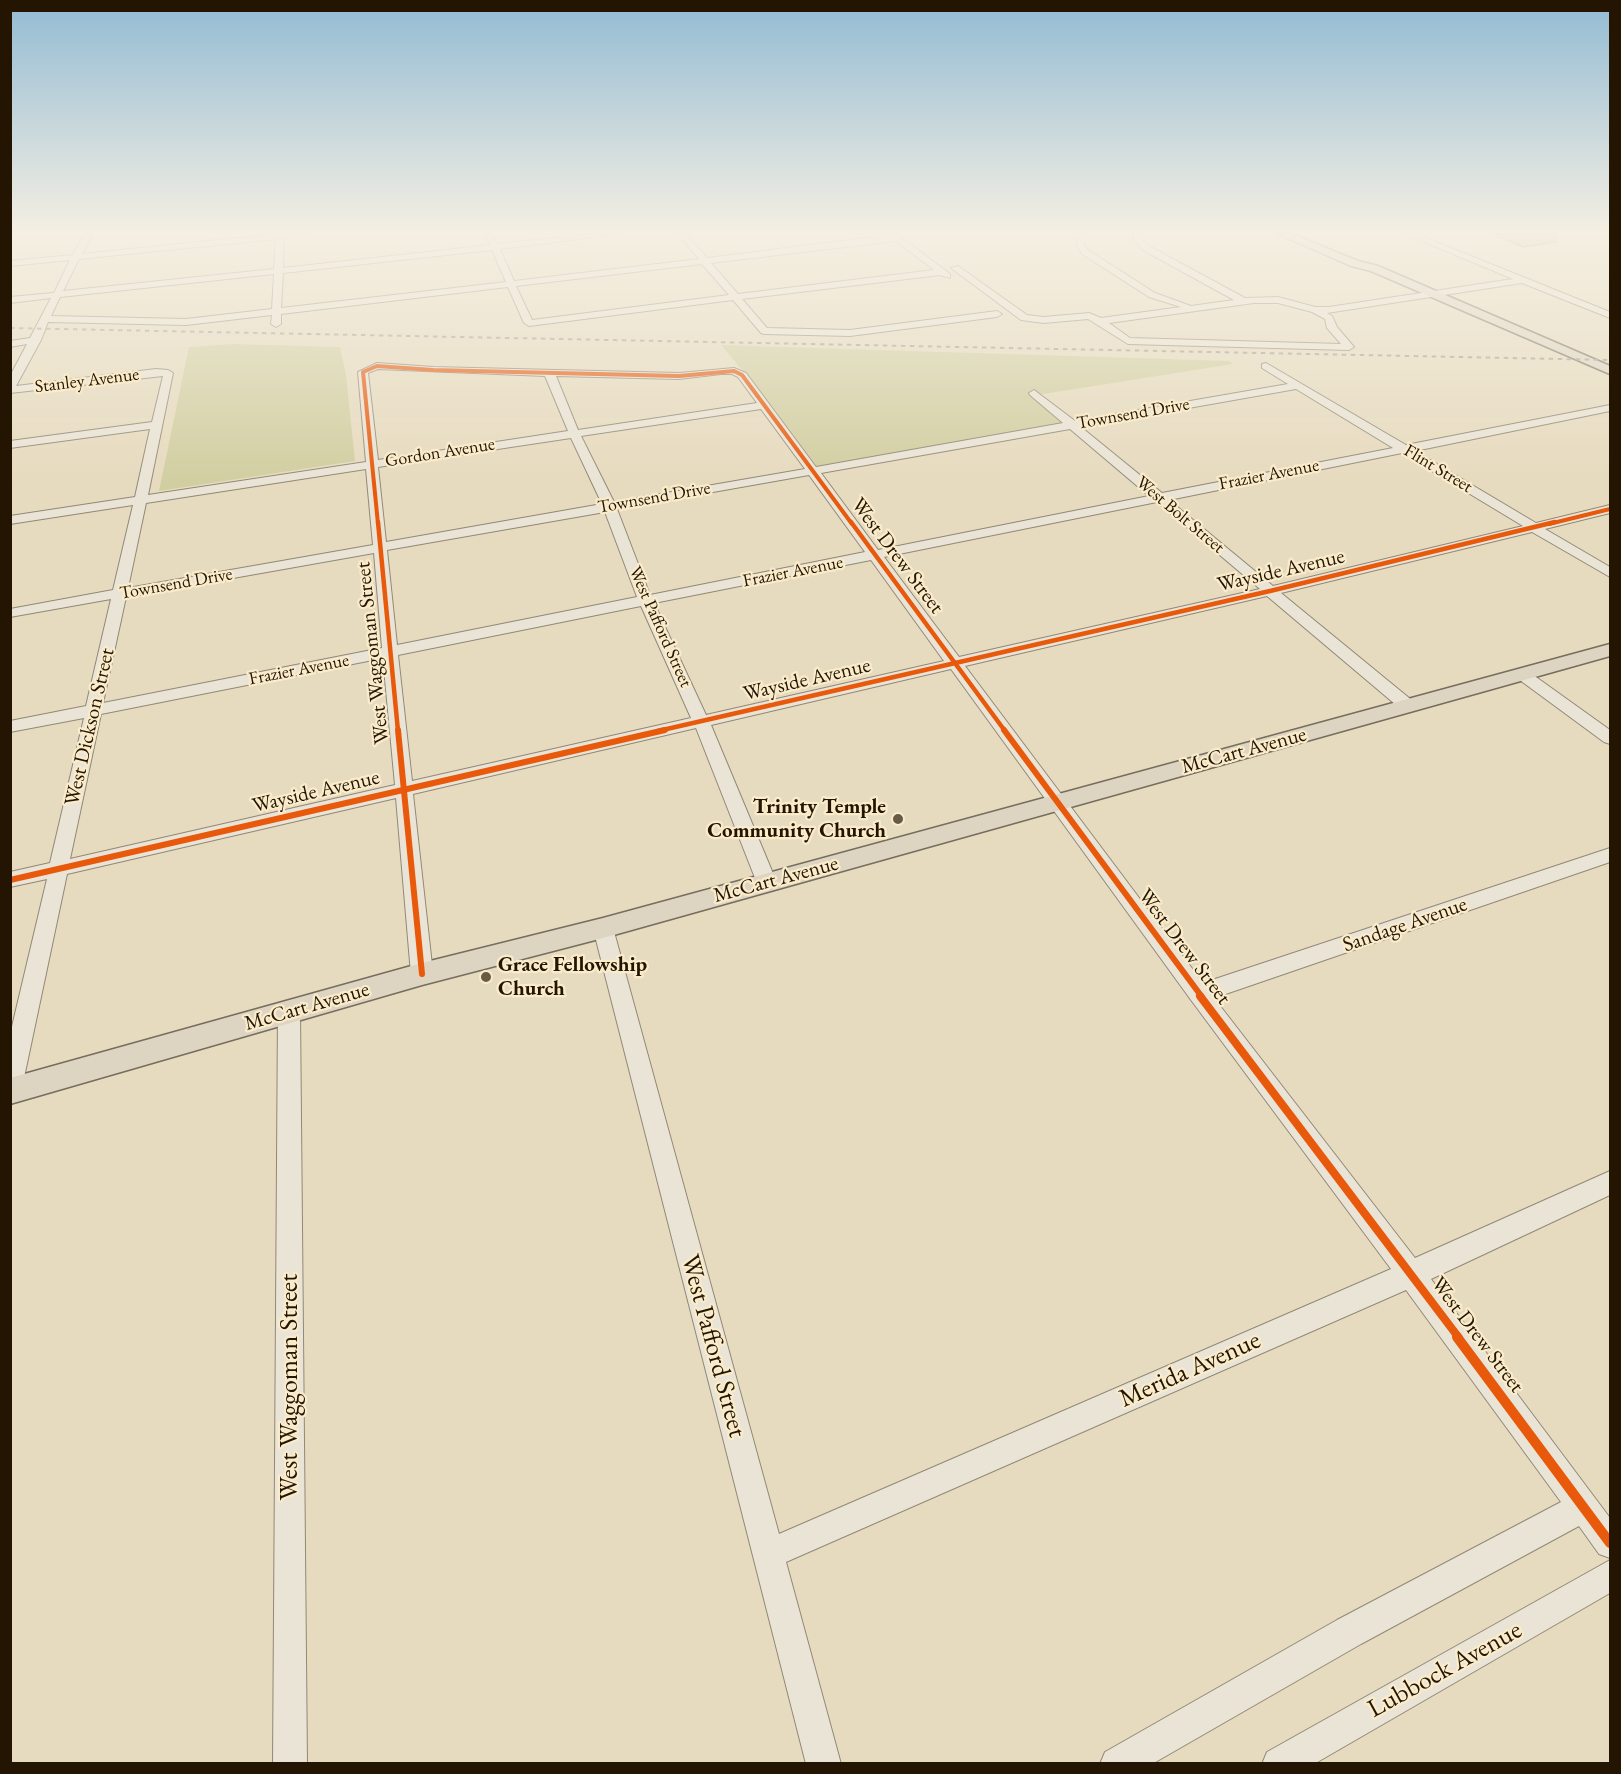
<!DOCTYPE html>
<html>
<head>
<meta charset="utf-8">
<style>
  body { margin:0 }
  #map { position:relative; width:1621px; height:1774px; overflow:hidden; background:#e7dbbf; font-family:"EB Garamond",serif }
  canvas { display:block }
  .frame { position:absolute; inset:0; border:12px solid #231501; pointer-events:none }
</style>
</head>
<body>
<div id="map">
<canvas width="1621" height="1774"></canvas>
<div class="frame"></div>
</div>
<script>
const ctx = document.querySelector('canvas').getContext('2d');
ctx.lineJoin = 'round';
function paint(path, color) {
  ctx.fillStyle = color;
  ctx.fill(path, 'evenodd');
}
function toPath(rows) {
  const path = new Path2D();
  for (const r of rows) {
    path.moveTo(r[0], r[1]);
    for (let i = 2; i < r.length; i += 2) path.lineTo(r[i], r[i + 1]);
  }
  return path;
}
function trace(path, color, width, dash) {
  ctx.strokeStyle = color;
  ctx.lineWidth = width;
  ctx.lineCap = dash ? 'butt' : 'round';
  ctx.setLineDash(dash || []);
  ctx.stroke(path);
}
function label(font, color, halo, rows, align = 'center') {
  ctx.font = font + ' "EB Garamond",serif';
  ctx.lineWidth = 4.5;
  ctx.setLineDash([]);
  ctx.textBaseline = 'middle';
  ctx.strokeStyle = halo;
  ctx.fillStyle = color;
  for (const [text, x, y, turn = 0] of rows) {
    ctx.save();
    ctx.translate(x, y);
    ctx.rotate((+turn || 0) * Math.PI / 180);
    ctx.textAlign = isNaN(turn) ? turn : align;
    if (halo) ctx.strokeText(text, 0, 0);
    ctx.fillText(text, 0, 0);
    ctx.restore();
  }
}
const green = toPath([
  [233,344,340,347,346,375,355,461,159,491,189,347],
  [721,345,1229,361,1233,364,1031,396,1063,424,817,466,772,406]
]);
const building = toPath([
  [1493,234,1556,234,1556,242,1523,247,1493,234]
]);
const minor = toPath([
  [84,234,92,234,82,254,276,234,308,234,284,238,283,268,490,245,486,237,490,235,493,235,497,244,590,234,618,234,500,249,514,281,699,259,678,234,686,234,707,258,897,234,950,274,950,278,940,275,742,299,767,328,850,330,997,311,1002,314,997,317,850,336,764,334,761,333,733,300,529,326,524,323,508,287,281,314,281,324,276,327,271,324,272,315,186,325,48,322,41,340,16,386,156,369,168,370,173,373,148,495,366,462,358,372,377,363,433,367,679,373,734,368,746,373,816,467,1063,423,1030,395,1029,393,1034,390,1075,421,1288,384,1262,368,1262,364,1266,363,1406,445,1610,405,1610,411,1415,451,1536,523,1610,505,1610,513,1545,529,1610,567,1610,577,1532,532,1281,593,1414,702,1416,706,1414,710,1402,710,1267,596,965,666,1203,983,1610,848,1610,862,1214,998,1415,1258,1610,1171,1610,1195,1431,1279,1610,1518,1610,1558,1599,1554,1579,1526,1361,1644,1152,1764,1100,1764,1105,1752,1337,1620,1561,1502,1406,1290,786,1562,841,1764,806,1764,593,928,596,922,603,920,610,922,613,928,779,1534,1391,1269,1191,1000,951,669,711,725,777,883,774,888,767,891,760,888,757,883,696,728,413,794,433,974,429,980,422,983,415,980,411,974,396,798,67,874,22,1087,18,1094,10,1097,10,1035,47,879,10,887,10,872,50,863,84,718,10,732,10,721,86,706,111,599,10,617,10,609,113,590,133,505,10,524,10,516,135,497,150,429,10,448,10,441,152,422,163,376,10,393,10,376,27,344,10,347,10,341,30,338,51,298,10,303,10,297,54,293,70,260,10,266,10,261,73,255,84,234],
  [276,239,274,269,63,291,79,259,276,239],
  [896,241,934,270,738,294,711,263,896,241],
  [492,250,506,282,281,308,283,273,492,250],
  [702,264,729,295,532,320,516,286,702,264],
  [274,274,272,309,186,319,51,316,60,297,274,274],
  [378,369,545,376,568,431,378,460,368,373,378,369],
  [721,374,732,374,738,377,757,403,578,430,556,376,679,379,721,374],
  [1296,389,1393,448,1162,493,1081,427,1296,389],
  [761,409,805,469,614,502,581,436,761,409],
  [1070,429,1149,496,878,550,821,473,1070,429],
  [571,438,602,504,386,542,378,467,571,438],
  [1402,453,1523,526,1273,586,1169,500,1402,453],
  [366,469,373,545,128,588,146,503,366,469],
  [809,475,865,552,650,595,617,509,809,475],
  [1157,502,1260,589,959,657,884,557,1157,502],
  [605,512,637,597,397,645,387,550,605,512],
  [374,553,382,648,103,703,126,597,374,553],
  [871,560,944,661,706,715,654,603,871,560],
  [641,606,691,718,412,781,398,655,641,606],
  [383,658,395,785,70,859,101,714,383,658],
  [1079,234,1087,234,1084,244,1088,250,1155,293,1191,306,1234,300,1141,249,1133,239,1134,234,1142,234,1141,239,1147,245,1245,298,1278,297,1315,307,1329,307,1513,279,1405,234,1416,234,1610,312,1610,318,1522,283,1327,313,1332,316,1337,327,1354,347,1349,350,1128,344,1088,319,1044,323,1021,320,951,268,958,266,1027,315,1044,317,1089,313,1101,318,1181,307,1149,297,1082,254,1076,244,1079,234],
  [1254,303,1278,303,1312,312,1325,319,1327,328,1341,344,1130,338,1109,323,1254,303],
  [1523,670,1529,672,1610,730,1610,744,1604,742,1517,678,1515,675,1517,672,1523,670],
  [289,1002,297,1004,300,1011,307,1764,273,1764,278,1011,281,1004,289,1002],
  [1610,1560,1610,1593,1314,1764,1262,1764,1267,1752,1610,1560]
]);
const major = toPath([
  [1278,234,1292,234,1358,261,1378,266,1610,366,1610,374,1371,271,1351,266,1278,234],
  [1610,644,1610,656,603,938,422,985,10,1104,10,1078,422,963,603,918,1610,644]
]);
const rail = toPath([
  [10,328,1610,360]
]);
const cyclewayFar4 = toPath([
  [378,524,363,372,377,366,433,370,679,376,734,371,742,375,852,524],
  [1549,524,1610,509]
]);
const cyclewayFar3 = toPath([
  [378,522,398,731],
  [851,522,1005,731],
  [658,731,1270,591,1555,522]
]);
const cyclewayFar2 = toPath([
  [398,730,422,974],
  [1004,730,1202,997],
  [10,880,665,730]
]);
const cyclewayFar1 = toPath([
  [1200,996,1459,1338]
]);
const cycleway = toPath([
  [1457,1337,1610,1543]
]);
const markers = [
  [898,819,6,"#685a44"],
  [486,977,6,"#685a44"]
];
const farStreetnames = [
  ["Stanley Avenue",87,381,-7],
  ["Townsend Drive",1133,414,-10],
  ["Gordon Avenue",440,453,-9],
  ["Flint Street",1438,469,31],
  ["Frazier Avenue",1269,475,-11],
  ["Townsend Drive",654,498,-10],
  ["West Bolt Street",1180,515,40],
  ["Frazier Avenue",793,572,-11],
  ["Townsend Drive",176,584,-10],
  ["West Pafford Street",660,627,66],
  ["Frazier Avenue",299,670,-11]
];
const streetNames = [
  ["West Drew Street",897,556,53],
  ["Wayside Avenue",1281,571,-13],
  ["West Waggoman Street",373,653,-96],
  ["Wayside Avenue",807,680,-13],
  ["West Dickson Street",90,727,-77],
  ["McCart Avenue",1244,751,-15],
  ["Wayside Avenue",316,792,-13],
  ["McCart Avenue",776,880,-15],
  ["Sandage Avenue",1405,925,-19],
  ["West Drew Street",1184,947,53],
  ["McCart Avenue",307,1007,-16],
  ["West Drew Street",1477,1335,53]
];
const poiNames = [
  ["Trinity Temple",886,807],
  ["Community Church",886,831],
  ["Grace Fellowship",498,965,"left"],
  ["Church",498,989,"left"]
];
const nearStreetnames = [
  ["West Pafford Street",713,1346,75],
  ["Merida Avenue",1190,1370,-24],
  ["West Waggoman Street",290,1387,-90],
  ["Lubbock Avenue",1445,1670,-29]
];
paint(green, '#d1cea1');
paint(building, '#c8b4a6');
trace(building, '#756d5d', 1.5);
trace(minor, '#918876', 2);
trace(major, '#756d5d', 3);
paint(minor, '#eae4d6');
paint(major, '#ded4c2');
trace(rail, '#a29c90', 2, [4.5, 4.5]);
trace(cyclewayFar4, '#e8590c', 4);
trace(cyclewayFar3, '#e8590c', 4.5);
trace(cyclewayFar2, '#e8590c', 6);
trace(cyclewayFar1, '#e8590c', 8);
trace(cycleway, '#e8590c', 10);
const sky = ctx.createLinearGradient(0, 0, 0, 483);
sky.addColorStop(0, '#93bbd4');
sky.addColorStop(0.48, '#f4efe2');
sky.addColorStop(1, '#f4efe200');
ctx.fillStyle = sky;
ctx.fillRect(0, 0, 1621, 483);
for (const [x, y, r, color] of markers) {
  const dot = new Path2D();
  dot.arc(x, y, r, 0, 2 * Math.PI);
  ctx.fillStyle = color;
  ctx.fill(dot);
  trace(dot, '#faeccb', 2);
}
label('18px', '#231501', '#faeccb', farStreetnames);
label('21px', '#231501', '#faeccb', streetNames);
label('bold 21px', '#231501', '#faeccb', poiNames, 'right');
label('26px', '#231501', '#faeccb', nearStreetnames);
</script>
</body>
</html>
